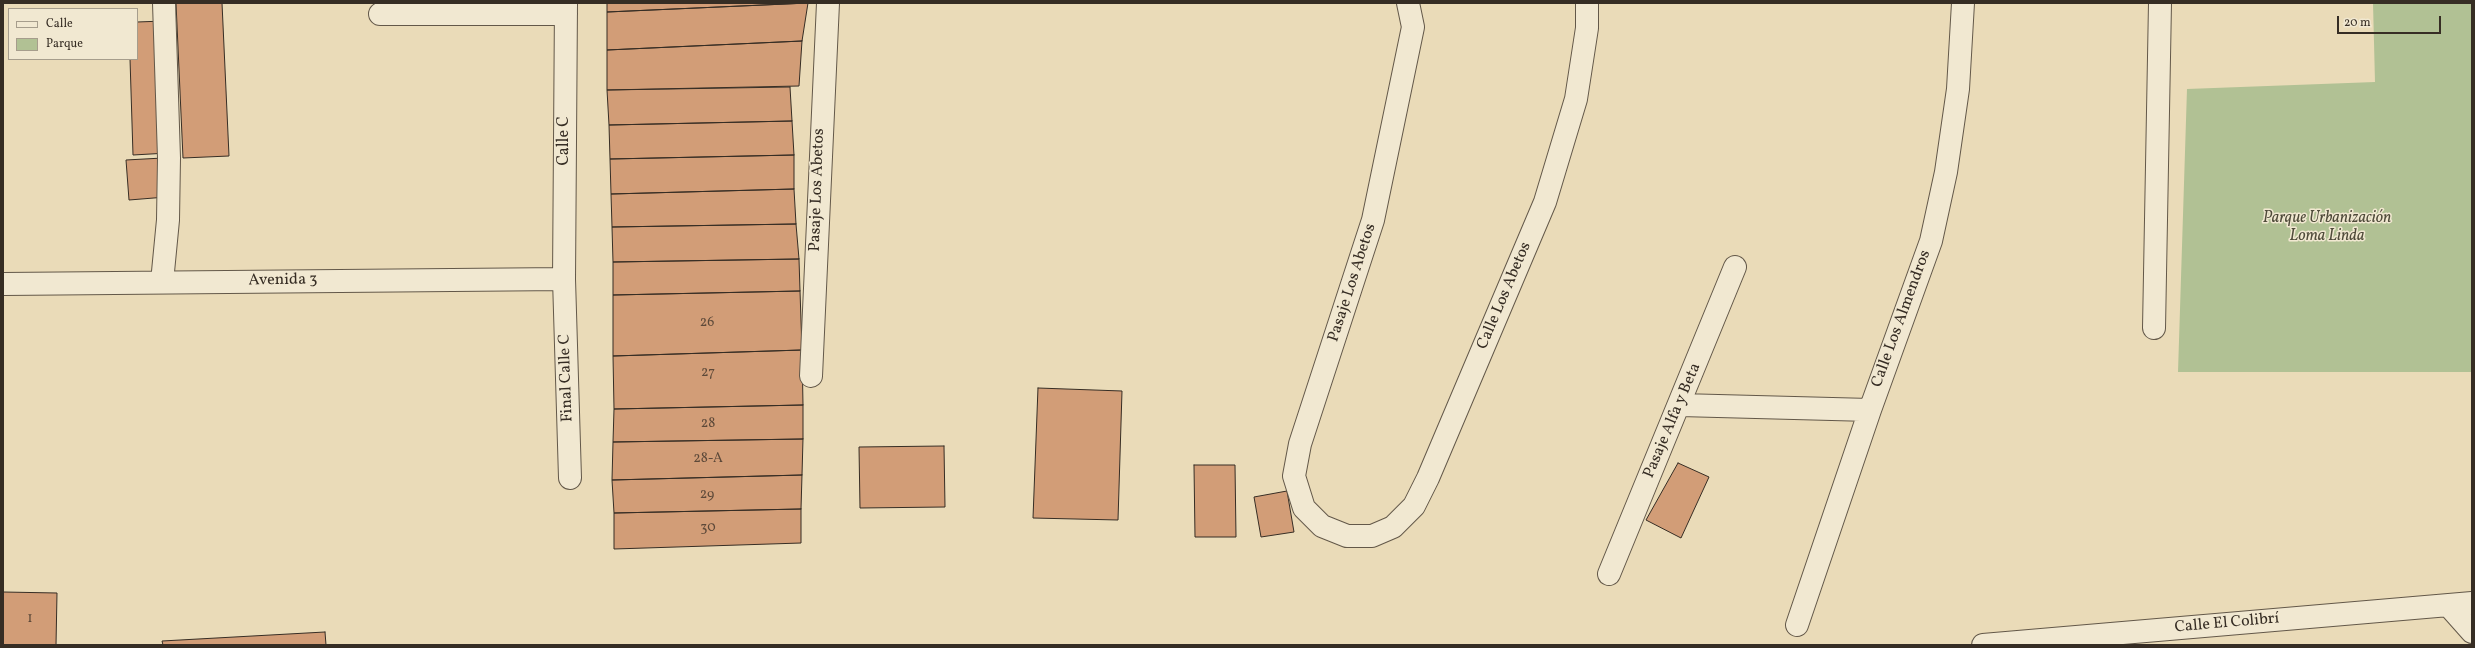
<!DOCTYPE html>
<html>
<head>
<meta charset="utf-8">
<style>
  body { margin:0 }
  #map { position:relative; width:2475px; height:648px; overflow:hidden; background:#eadbb8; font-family:Vollkorn,serif }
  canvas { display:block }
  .frame { position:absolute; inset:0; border:4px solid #362d24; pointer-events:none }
  .legend { position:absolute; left:8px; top:8px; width:130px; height:52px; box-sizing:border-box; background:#f1e8d1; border:1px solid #a69d8c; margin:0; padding:5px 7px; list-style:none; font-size:12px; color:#362d24 }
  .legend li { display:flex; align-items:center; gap:8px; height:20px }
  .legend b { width:20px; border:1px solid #a69d8c }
  .scale { position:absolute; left:2337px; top:16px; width:104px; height:18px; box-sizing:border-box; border:2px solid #362d24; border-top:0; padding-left:5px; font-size:12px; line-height:14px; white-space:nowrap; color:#362d24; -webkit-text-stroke:3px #f1e8d1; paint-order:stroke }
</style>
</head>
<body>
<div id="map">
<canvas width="2475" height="648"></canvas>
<div class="frame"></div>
<ul class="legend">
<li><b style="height:5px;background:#f1e8d1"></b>Calle</li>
<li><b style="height:11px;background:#b1c194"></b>Parque</li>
</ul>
<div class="scale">20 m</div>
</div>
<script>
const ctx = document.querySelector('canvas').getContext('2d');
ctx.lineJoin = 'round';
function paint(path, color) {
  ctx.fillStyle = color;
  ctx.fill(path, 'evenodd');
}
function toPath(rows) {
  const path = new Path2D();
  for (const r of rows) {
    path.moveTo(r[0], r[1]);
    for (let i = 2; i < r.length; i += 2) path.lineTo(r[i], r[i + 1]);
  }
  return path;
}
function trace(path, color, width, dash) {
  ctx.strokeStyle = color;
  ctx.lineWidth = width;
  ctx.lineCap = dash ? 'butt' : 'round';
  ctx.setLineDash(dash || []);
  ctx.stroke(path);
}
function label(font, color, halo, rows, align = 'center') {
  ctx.font = font + ' Vollkorn,serif';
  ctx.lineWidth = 3;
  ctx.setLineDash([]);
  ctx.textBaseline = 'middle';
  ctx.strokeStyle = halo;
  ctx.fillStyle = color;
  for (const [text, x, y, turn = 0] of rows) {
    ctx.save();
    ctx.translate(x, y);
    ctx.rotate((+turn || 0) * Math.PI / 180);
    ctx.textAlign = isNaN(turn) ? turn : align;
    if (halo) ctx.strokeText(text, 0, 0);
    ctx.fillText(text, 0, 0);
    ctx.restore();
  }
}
const green = toPath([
  [2373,3,2472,3,2472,372,2178,372,2187,89,2375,82]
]);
const building = toPath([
  [176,3,222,3,229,156,183,158,176,3],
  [607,3,808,3,607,12,607,3],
  [808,3,802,41,607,50,607,12,808,3],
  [164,21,168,153,133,155,130,59,137,59,137,22,164,21],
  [802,41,799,86,607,90,607,50,802,41],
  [790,87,792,121,609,125,607,90,790,87],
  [792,121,794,155,610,159,609,125,792,121],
  [794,155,794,189,611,194,610,159,794,155],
  [163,158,166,197,129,200,126,160,163,158],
  [794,189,796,224,612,227,611,194,794,189],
  [796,224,799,259,613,262,612,227,796,224],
  [799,259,800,291,613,295,613,262,799,259],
  [800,291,802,350,613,356,613,295,800,291],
  [802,350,803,405,614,409,613,356,802,350],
  [1038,388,1122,391,1118,520,1033,518,1038,388],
  [803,405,803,439,613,442,614,409,803,405],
  [803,439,802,475,612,480,613,442,803,439],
  [944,446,945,507,860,508,859,447,944,446],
  [1678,463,1709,477,1681,538,1646,520,1678,463],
  [1194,465,1235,465,1236,537,1195,537,1194,465],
  [802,475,801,509,614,513,612,480,802,475],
  [1287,491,1294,532,1261,537,1254,497,1287,491],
  [801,509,801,543,614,549,614,513,801,509],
  [3,592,57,593,56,645,3,645,3,592],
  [325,632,326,645,163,645,162,641,325,632]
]);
const minor = toPath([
  [566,3,564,279,570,478],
  [1408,3,1413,27,1373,220,1300,444,1294,476,1304,508,1322,526,1347,536,1372,536,1393,527,1414,506,1428,478,1545,202,1576,99,1587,28,1587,3],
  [380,14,566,14],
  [162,282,168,220,169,158,164,3],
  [3,284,564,279],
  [2154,328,2160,3],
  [811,376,828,3],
  [1680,405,1870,410],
  [1609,574,1735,267],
  [2448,605,2472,632],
  [1797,625,1870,410,1931,241,1946,172,1958,89,1963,3],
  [1983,645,2472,603]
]);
const numberNames = [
  ["26",707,323],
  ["27",708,373],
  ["28",708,424],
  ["28-A",708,459],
  ["29",707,495],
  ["30",708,528],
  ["1",30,619]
];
const streetNames = [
  ["Calle C",565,141,-90],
  ["Pasaje Los Abetos",818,190,-88],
  ["Avenida 3",283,281,-1],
  ["Pasaje Los Abetos",1353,283,-72],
  ["Calle Los Abetos",1505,296,-67],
  ["Calle Los Almendros",1902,319,-70],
  ["Final Calle C",567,378,-92],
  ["Pasaje Alfa y Beta",1673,421,-67],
  ["Calle El Colibrí",2227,624,-5]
];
const parkNames = [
  ["Parque Urbanización",2327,219],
  ["Loma Linda",2327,237]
];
paint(green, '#b1c194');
paint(building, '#d29d77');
trace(building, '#362d24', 1);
trace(minor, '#635849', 24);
trace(minor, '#f1e8d1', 22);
label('14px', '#5d4939', null, numberNames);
label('16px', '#362d24', '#f1e8d1', streetNames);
label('italic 16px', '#4f4b3a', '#f1e8d1', parkNames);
</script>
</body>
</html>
